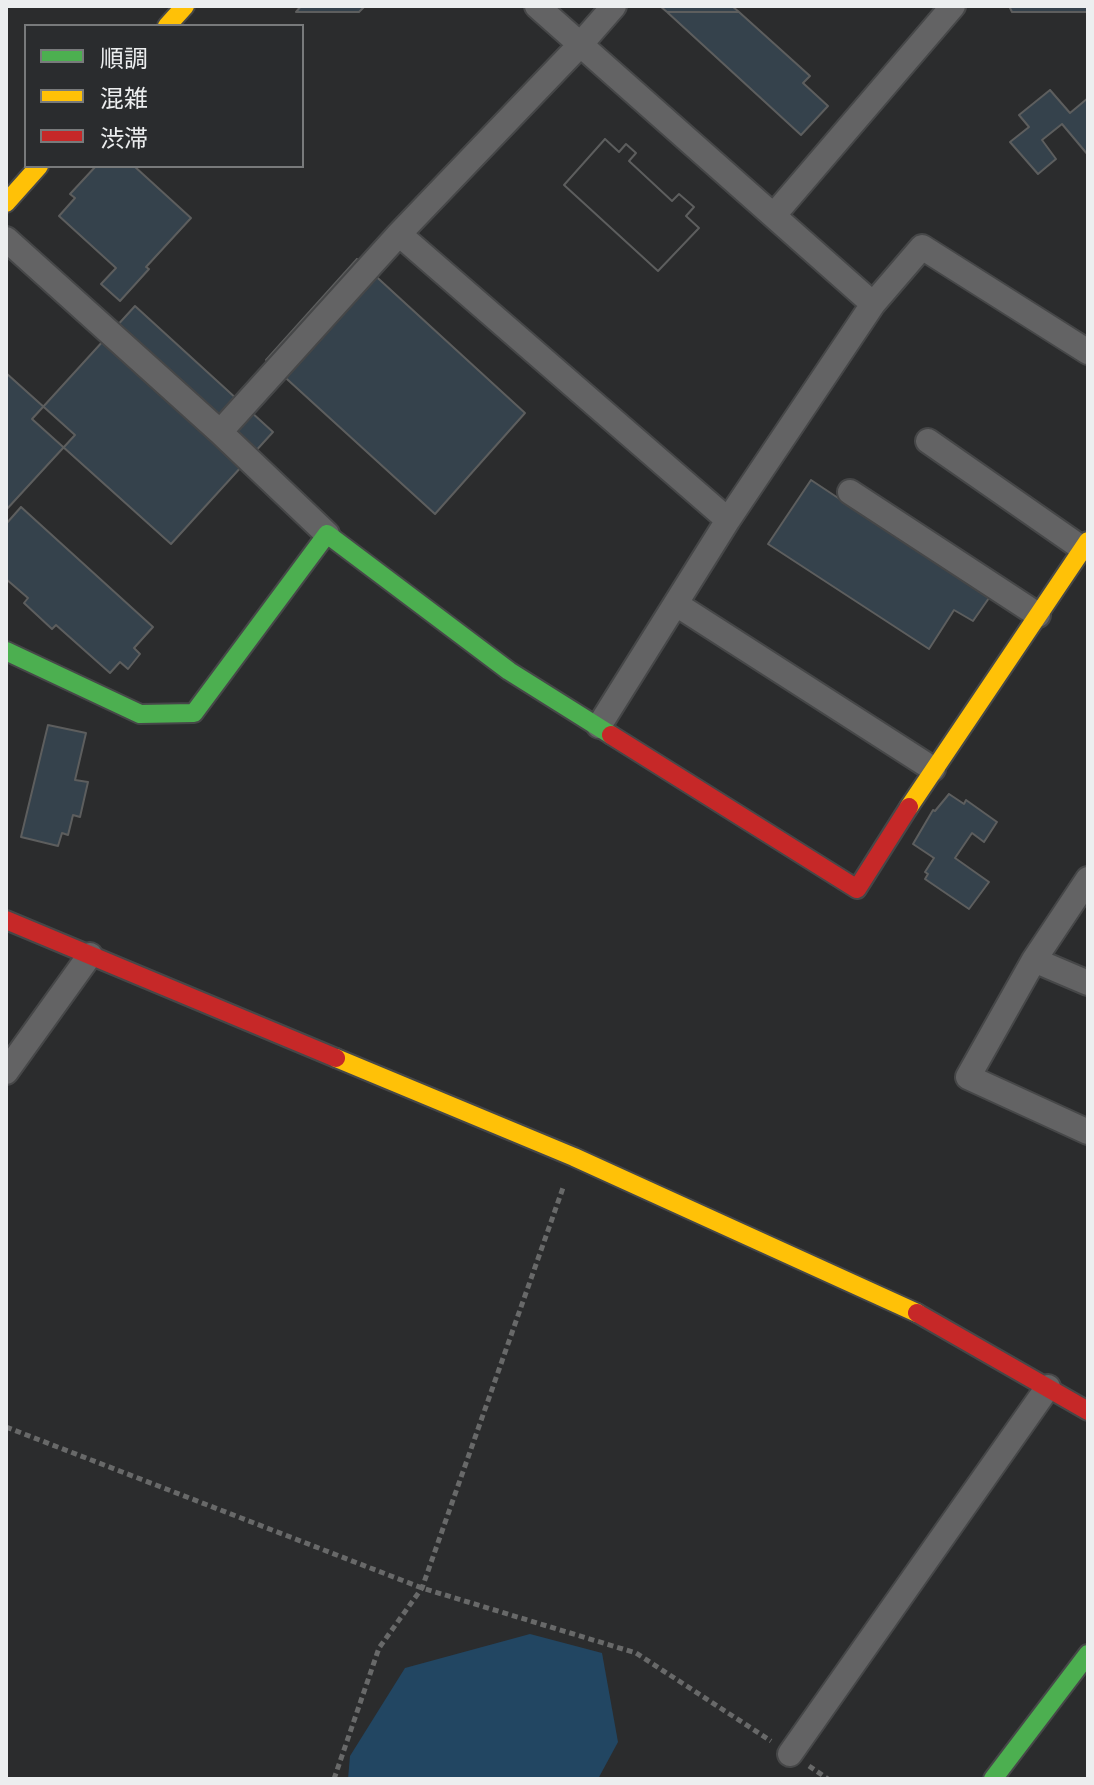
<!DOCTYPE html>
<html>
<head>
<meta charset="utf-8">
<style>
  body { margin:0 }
  #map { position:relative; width:1094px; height:1785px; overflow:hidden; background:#2b2c2d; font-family:"Playfair Display","Noto Sans JP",serif }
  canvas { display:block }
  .frame { position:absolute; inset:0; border:8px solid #eceeef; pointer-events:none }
  .legend { position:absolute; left:24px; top:24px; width:280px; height:144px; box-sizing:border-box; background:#2a2c2e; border:2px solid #787a7b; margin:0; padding:10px 14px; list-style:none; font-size:24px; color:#eceeef }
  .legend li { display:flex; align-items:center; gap:16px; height:40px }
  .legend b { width:40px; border:2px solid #787a7b }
</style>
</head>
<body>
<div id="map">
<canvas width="1094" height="1785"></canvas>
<div class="frame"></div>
<ul class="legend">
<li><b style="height:10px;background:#4caf50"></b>順調</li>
<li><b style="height:10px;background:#ffc107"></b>混雑</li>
<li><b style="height:10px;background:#c62828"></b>渋滞</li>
</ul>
</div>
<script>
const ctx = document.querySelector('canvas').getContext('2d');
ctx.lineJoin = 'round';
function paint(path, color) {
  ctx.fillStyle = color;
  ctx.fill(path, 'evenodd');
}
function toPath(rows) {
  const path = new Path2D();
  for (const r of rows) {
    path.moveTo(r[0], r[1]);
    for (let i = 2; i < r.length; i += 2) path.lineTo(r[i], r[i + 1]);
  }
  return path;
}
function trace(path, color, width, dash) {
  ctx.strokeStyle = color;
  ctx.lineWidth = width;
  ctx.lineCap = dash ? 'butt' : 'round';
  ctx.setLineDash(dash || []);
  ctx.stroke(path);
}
const green = toPath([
  [530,1634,602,1653,618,1742,598,1779,348,1779,350,1756,405,1668]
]);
const building = toPath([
  [301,6,365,6,359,12,296,12,301,6],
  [660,6,732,6,739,12,667,12,660,6],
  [1009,6,1088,6,1088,12,1012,12,1009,6],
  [667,12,739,12,810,76,803,83,828,106,801,135,667,12],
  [1050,90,1070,113,1088,98,1088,155,1062,124,1042,140,1056,159,1038,174,1010,142,1029,127,1019,115,1050,90],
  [605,139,619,152,626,144,636,153,629,161,672,201,679,194,694,207,686,216,699,228,658,271,564,185,605,139],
  [605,139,619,152,626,144,636,153,629,161,672,201,679,194,694,207,686,216,699,228,658,271,564,185,605,139],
  [96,166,134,166,191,218,146,267,149,269,120,301,101,284,116,268,59,216,75,198,70,194,96,166],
  [357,259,525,413,435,514,266,360,357,259],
  [135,306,273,432,171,544,32,419,135,306],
  [6,373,75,435,6,510,6,373],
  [811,480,989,598,973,621,954,610,929,649,768,544,811,480],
  [21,507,153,627,134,648,140,654,128,669,120,662,110,673,56,625,52,629,24,603,28,598,6,579,6,524,21,507],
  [48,725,86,733,75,780,88,782,80,817,73,815,68,835,62,833,58,846,21,837,48,725],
  [949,794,964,804,966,800,997,822,984,842,972,833,955,858,989,882,969,909,925,879,928,874,925,872,934,858,913,844,933,810,935,811,949,794]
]);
const path = toPath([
  [6,1427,422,1588,636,1653,771,1741],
  [809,1766,828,1779],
  [334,1779,379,1648,422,1588,564,1185]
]);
const street = toPath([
  [537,6,873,304],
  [774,215,953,6],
  [399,234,728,520],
  [6,239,220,432,327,534],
  [220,432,399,234,579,46,614,6],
  [928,441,1083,549],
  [850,492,1038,615],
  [676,604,933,769],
  [599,726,728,520,873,304,922,247,1088,352],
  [1088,879,1034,960,968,1077,1088,1132],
  [1034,960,1088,983],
  [6,1072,90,955],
  [790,1754,1048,1387]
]);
const fast = toPath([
  [6,651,140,714,194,713,327,534,509,671,611,735],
  [993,1779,1088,1654]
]);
const slow = toPath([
  [167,26,185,6],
  [6,203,39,166],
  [909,807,1088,541],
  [336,1058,574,1157,917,1313]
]);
const jam = toPath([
  [611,735,857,889,909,807],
  [6,920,336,1058],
  [917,1313,1088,1411]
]);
paint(green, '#224662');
paint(building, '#35424c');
trace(building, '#5d5e5e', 2);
trace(street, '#464748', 28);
trace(fast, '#464748', 22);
trace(slow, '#464748', 22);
trace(jam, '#464748', 22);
trace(path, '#686969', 5, [6, 4]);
trace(street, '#636364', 24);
trace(fast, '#4caf50', 18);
trace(slow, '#ffc107', 18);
trace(jam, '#c62828', 18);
</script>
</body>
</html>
